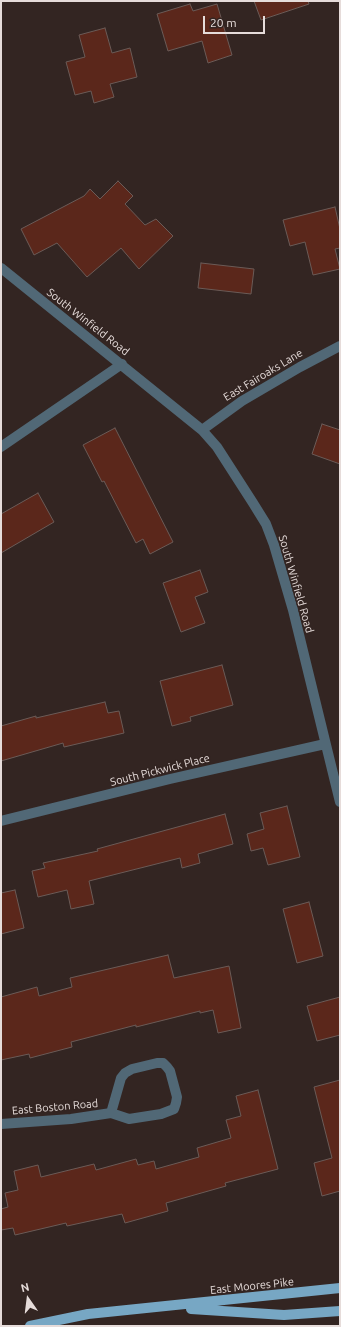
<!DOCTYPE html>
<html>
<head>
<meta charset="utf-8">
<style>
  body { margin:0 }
  #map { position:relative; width:341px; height:1327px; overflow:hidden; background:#332522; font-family:Ubuntu,sans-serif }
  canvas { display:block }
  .frame { position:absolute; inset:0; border:2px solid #e6dcda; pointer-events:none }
  .north { position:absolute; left:8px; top:1279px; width:40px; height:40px; -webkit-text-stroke:3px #332522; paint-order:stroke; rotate:346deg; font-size:11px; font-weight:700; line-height:16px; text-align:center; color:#e6dcda }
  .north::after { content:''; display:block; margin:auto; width:14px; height:18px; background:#e6dcda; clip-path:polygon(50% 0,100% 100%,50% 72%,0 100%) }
  .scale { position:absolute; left:203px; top:16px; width:62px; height:18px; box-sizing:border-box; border:2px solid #e6dcda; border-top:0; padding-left:5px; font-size:12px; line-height:14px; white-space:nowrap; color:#e6dcda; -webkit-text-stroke:3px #332522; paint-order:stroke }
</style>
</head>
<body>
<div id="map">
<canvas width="341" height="1327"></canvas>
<div class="frame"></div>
<div class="north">N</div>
<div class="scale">20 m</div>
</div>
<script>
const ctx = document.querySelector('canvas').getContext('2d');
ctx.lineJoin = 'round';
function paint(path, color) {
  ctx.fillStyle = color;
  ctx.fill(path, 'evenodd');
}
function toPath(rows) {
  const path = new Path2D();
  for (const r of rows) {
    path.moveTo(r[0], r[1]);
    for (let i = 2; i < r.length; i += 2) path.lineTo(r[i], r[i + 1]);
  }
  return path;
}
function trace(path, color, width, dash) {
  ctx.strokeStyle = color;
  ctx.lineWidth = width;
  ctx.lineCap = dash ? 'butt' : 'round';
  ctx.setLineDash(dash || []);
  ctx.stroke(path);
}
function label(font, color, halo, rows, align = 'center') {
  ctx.font = font + ' Ubuntu,sans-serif';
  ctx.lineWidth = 3;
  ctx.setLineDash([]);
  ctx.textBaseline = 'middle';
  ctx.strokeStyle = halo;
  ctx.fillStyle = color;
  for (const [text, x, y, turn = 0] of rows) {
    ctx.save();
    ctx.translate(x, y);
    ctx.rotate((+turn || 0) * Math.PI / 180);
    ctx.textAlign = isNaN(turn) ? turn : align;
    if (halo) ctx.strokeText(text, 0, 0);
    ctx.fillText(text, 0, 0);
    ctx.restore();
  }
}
const building = toPath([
  [254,1,308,1,309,4,261,20,254,1],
  [190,4,193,11,217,4,232,55,208,63,202,41,168,51,157,14,190,4],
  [105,28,112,53,130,48,137,77,110,84,114,97,94,103,91,91,75,95,66,62,85,57,79,35,105,28],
  [118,181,133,196,125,204,145,225,156,219,173,236,139,269,121,248,87,277,57,243,34,255,21,229,84,196,90,189,100,199,118,181],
  [335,207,340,229,340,248,335,249,340,269,313,275,305,242,290,246,283,220,335,207],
  [201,263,254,269,251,294,198,288,201,263],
  [322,424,340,430,340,464,312,454,322,424],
  [115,428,173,542,150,554,143,539,136,543,104,481,102,482,83,445,115,428],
  [38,493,54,522,1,553,1,514,38,493],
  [200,570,208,592,195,597,205,623,181,632,163,583,200,570],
  [222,665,233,705,190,717,191,721,172,726,160,681,222,665],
  [105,702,108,713,119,711,124,733,64,747,63,743,1,761,1,726,36,716,36,718,105,702],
  [287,806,300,857,268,865,263,848,251,851,247,834,264,829,260,813,287,806],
  [225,814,233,844,198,854,200,863,182,868,180,858,89,881,94,904,71,909,67,890,38,897,32,871,45,868,43,863,98,851,97,849,225,814],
  [15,890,24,928,1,934,1,893,15,890],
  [309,902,323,956,297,963,283,909,309,902],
  [168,955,174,978,229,966,241,1028,218,1033,213,1010,200,1013,200,1011,136,1027,136,1025,71,1042,72,1047,30,1058,29,1054,1,1060,1,997,37,987,39,996,72,987,70,978,168,955],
  [340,997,340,1035,317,1041,307,1006,340,997],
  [340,1080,340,1191,322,1196,314,1163,332,1158,314,1087,340,1080],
  [258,1090,278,1169,225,1183,226,1186,166,1203,168,1211,125,1223,122,1214,67,1226,66,1223,15,1235,13,1228,1,1230,1,1209,8,1207,5,1193,18,1190,14,1171,38,1165,41,1177,94,1164,96,1170,136,1159,138,1165,154,1161,156,1169,199,1157,197,1148,231,1138,226,1120,241,1116,236,1096,258,1090]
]);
const minor = toPath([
  [1,268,202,430,217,447,253,503,266,524,274,545,293,610,340,802],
  [202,430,242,401,300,367,340,346],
  [1,447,122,364],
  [1,821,170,779,325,744],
  [1,1124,71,1119,111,1113,129,1119,161,1114,174,1109,176,1103,177,1097,170,1071,167,1067,163,1063,157,1063,132,1069,125,1073,121,1078,111,1113]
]);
const major = toPath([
  [191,1309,284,1315,340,1311],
  [30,1326,88,1314,340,1288]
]);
const streetNames = [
  ["South Winfield Road",88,322,38],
  ["East Fairoaks Lane",263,375,-31],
  ["South Winfield Road",296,584,74],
  ["South Pickwick Place",160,770,-14],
  ["East Boston Road",55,1107,-5],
  ["East Moores Pike",252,1286,-6]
];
paint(building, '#5b271b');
trace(building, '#6b5b57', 1);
trace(minor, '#516876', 10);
trace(major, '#77a7c4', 10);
label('11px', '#e6dcda', '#332522', streetNames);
</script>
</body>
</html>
